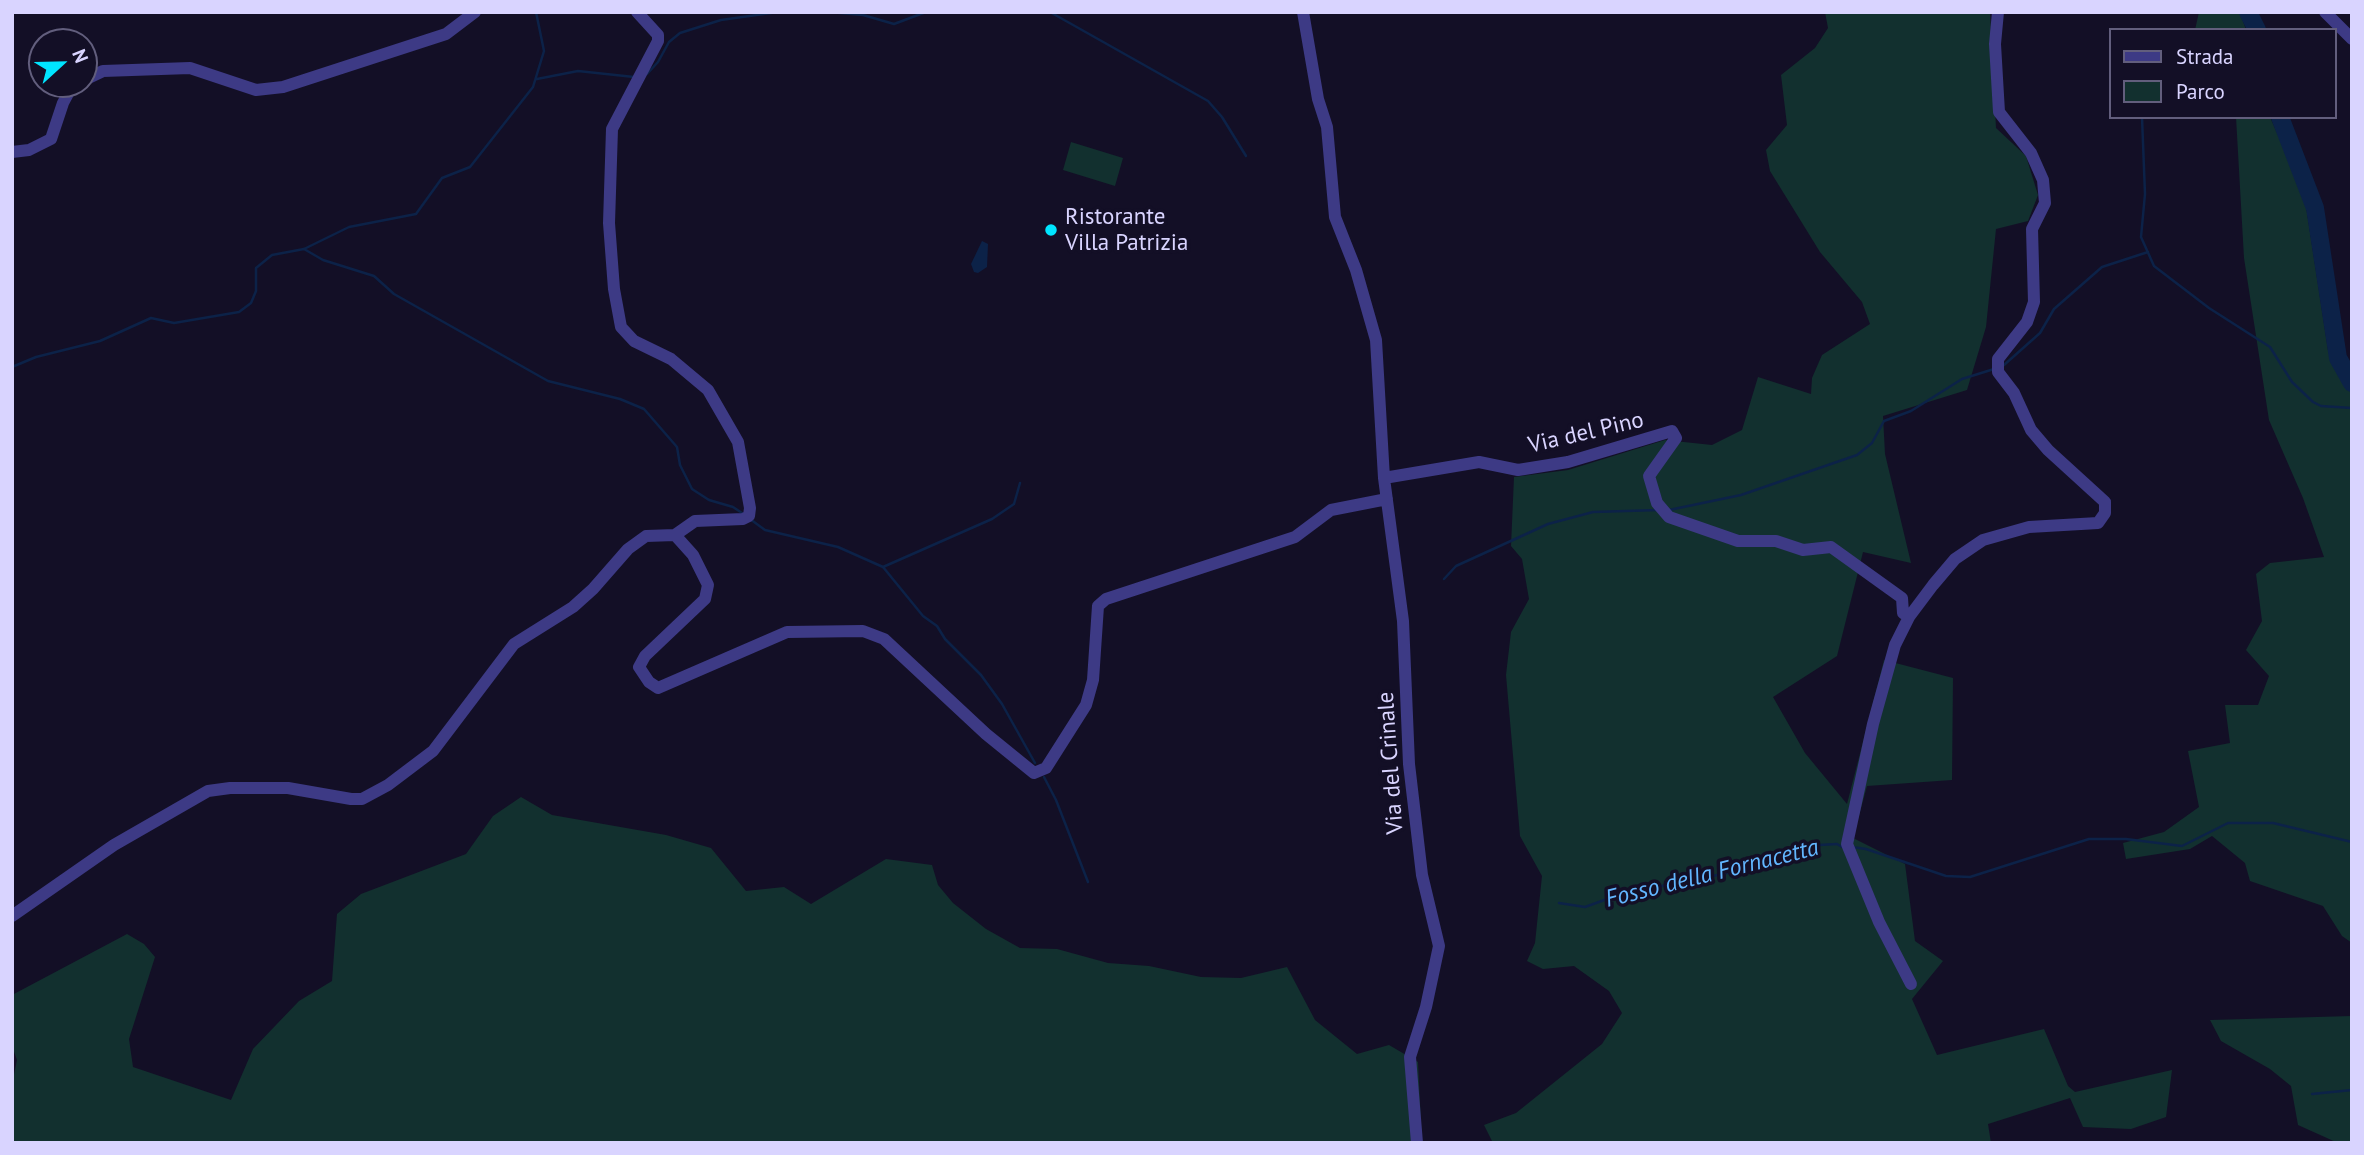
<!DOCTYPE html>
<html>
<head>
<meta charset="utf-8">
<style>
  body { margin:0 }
  #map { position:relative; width:2364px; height:1155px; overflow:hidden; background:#130f26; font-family:"PT Sans",sans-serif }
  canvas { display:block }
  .frame { position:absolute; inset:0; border:14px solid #d9d4ff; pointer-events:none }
  .legend { position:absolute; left:2109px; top:28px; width:228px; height:91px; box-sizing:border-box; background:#130f26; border:2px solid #625e7d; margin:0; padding:9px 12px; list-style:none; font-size:21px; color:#d9d4ff }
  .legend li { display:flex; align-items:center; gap:14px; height:35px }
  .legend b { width:35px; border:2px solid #625e7d }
  .north { position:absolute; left:28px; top:28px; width:70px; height:70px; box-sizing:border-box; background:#130f26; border:2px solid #625e7d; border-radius:50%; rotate:68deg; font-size:19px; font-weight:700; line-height:28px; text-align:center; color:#d9d4ff }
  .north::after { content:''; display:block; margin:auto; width:24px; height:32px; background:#00e5ff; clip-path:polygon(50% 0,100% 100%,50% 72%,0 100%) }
</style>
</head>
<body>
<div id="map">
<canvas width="2364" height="1155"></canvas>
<div class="frame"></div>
<ul class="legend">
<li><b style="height:9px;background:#3d3a85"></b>Strada</li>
<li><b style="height:19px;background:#12302f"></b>Parco</li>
</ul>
<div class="north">N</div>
</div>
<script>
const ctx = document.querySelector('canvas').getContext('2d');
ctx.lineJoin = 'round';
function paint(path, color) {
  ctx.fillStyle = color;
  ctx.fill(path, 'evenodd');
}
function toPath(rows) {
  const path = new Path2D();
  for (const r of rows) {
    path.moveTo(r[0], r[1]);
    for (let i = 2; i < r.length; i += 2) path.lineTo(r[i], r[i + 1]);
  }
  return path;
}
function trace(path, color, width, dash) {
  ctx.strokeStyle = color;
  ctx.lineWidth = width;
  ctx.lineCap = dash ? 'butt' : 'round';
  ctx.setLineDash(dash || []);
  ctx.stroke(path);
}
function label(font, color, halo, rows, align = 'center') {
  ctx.font = font + ' "PT Sans",sans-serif';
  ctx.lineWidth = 7;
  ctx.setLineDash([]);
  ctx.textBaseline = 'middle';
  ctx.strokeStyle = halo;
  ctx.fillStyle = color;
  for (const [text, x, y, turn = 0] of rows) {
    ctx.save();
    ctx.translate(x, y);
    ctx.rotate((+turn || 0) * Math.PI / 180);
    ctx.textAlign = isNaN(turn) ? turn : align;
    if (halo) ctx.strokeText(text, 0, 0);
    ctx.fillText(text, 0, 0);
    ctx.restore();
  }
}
const green = toPath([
  [1825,12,1990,12,1996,128,2026,156,2038,195,2028,221,1996,229,1986,327,1967,390,1883,416,1885,454,1911,563,1863,552,1837,656,1773,697,1805,753,1847,804,1884,660,1953,678,1952,780,1867,786,1853,838,1905,864,1915,941,1943,961,1912,999,1937,1055,2044,1029,2068,1086,2075,1092,2172,1070,2166,1117,2131,1129,2083,1127,2070,1098,1988,1124,1991,1143,1493,1143,1484,1125,1516,1113,1602,1044,1622,1013,1609,991,1574,966,1543,969,1527,961,1535,943,1542,876,1520,836,1506,675,1511,632,1529,599,1522,559,1511,546,1514,477,1568,470,1665,440,1712,445,1742,430,1758,377,1811,394,1812,378,1822,355,1870,324,1862,302,1820,252,1770,171,1766,150,1787,125,1781,75,1815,48,1828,28],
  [2199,12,2240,12,2246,30,2195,30],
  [2236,117,2270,117,2304,193,2328,350,2352,393,2352,943,2342,936,2323,906,2250,881,2245,863,2212,836,2190,849,2126,859,2123,843,2164,832,2199,807,2188,751,2230,743,2225,705,2258,705,2269,676,2246,650,2262,621,2256,574,2270,563,2324,557,2303,498,2269,420,2244,258],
  [1071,142,1123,158,1115,186,1063,170],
  [521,797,552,815,666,835,711,848,746,891,784,887,811,904,886,859,932,865,938,885,953,903,986,929,1020,948,1057,949,1108,963,1149,966,1201,977,1241,978,1287,967,1315,1020,1357,1054,1389,1045,1418,1062,1422,1143,12,1143,12,1084,17,1060,12,1046,12,995,127,934,144,944,155,957,129,1039,133,1067,231,1100,253,1049,299,1001,332,981,337,914,361,894,466,854,493,816],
  [2352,1016,2352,1143,2338,1143,2298,1125,2291,1086,2270,1069,2221,1041,2210,1020]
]);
const water = toPath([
  [982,241,988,244,987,267,978,273,974,272,971,264]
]);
const stream = toPath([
  [829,12,863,15,894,24,926,12],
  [1050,12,1208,101,1222,117,1246,156],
  [647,74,658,62,669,42,680,33,721,20,778,12],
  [537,79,578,71,634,77],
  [2142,117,2145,194,2141,237,2154,266,2209,308,2270,347,2292,382,2313,402,2321,406,2352,408],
  [304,249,323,260,374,276,394,294,548,381,620,399,644,409,677,447,680,465,692,489,709,500,733,507,742,513],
  [2004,365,2040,333,2054,309,2102,267,2148,252],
  [12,367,36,357,100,341,151,318,174,323,239,312,251,303,256,291,256,268,272,255,304,249,349,227,416,214,442,178,470,167,533,87,544,51,536,12],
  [1669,510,1741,495,1857,455,1872,443,1884,421,1911,411,1962,379,1994,369],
  [750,519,765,530,838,547,883,567,923,616,937,626,945,639,981,675,1002,704,1035,763],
  [883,567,992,519,1014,504,1020,483],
  [1444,579,1456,566,1548,524,1593,512,1659,510],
  [1044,777,1056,800,1088,882],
  [1852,847,1866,849,1946,876,1970,877,2089,839,2126,839,2182,846,2228,823,2273,823,2352,842],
  [1559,903,1585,907,1621,894,1738,871,1819,845,1837,844,1842,847],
  [2312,1094,2352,1090]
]);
const river = toPath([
  [2248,12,2257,30],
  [2280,117,2315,208,2338,358,2352,383]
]);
const minor = toPath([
  [637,12,658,35,658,41,612,129,609,223,614,289,621,327,634,341,671,359,708,390,738,442,750,508,749,516,743,519,695,521,675,535],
  [1303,12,1318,99,1327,127,1335,217,1356,270,1376,340,1384,478,1403,621,1409,764,1422,875,1439,946,1426,1007,1410,1057,1417,1143],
  [2325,12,2352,39],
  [84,80,103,71,190,68,256,90,283,87,446,34,475,12],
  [12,152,29,150,51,139,63,103,71,88,77,84],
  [1384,478,1479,462,1518,470,1568,462,1672,431,1676,438,1649,476,1657,503,1669,517,1738,541,1776,541,1803,550,1831,547,1902,598,1903,613,1909,617],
  [12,916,114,845,208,791,230,788,288,788,351,799,362,799,388,785,433,751,514,644,573,607,593,589,628,549,646,536,675,535,693,555,708,585,705,599,645,656,639,667,649,682,658,688,787,632,863,631,884,639,986,734,1034,773,1046,768,1086,705,1093,680,1098,606,1106,599,1295,537,1331,510,1387,499],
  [1911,984,1879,922,1847,844,1873,724,1895,645,1909,617,1933,585,1955,559,1983,540,2029,527,2098,523,2105,513,2105,502,2048,450,2031,430,2014,393,1998,372,1998,359,2027,322,2034,302,2032,229,2045,203,2043,180,2031,153,1999,112,1995,44,1998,12]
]);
const markers = [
  [1051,230,7,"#00e5ff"]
];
const poiNames = [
  ["Ristorante",1065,217],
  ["Villa Patrizia",1065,243]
];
const streetNames = [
  ["Via del Pino",1586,433,-13],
  ["Via del Crinale",1391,763,-94]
];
const waterNames = [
  ["Fosso della Fornacetta",1712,874,-14]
];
paint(green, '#12302f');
paint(water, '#0c2248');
trace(stream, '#0c2248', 2.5);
trace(river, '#0c2248', 18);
trace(minor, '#3d3a85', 12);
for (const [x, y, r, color] of markers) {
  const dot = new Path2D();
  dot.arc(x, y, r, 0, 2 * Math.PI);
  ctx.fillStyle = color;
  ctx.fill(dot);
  trace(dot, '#130f26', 2.5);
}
label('23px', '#d9d4ff', '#130f26', poiNames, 'left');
label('23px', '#d9d4ff', '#130f26', streetNames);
label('italic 24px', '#62b6ff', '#130f26', waterNames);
</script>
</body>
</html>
